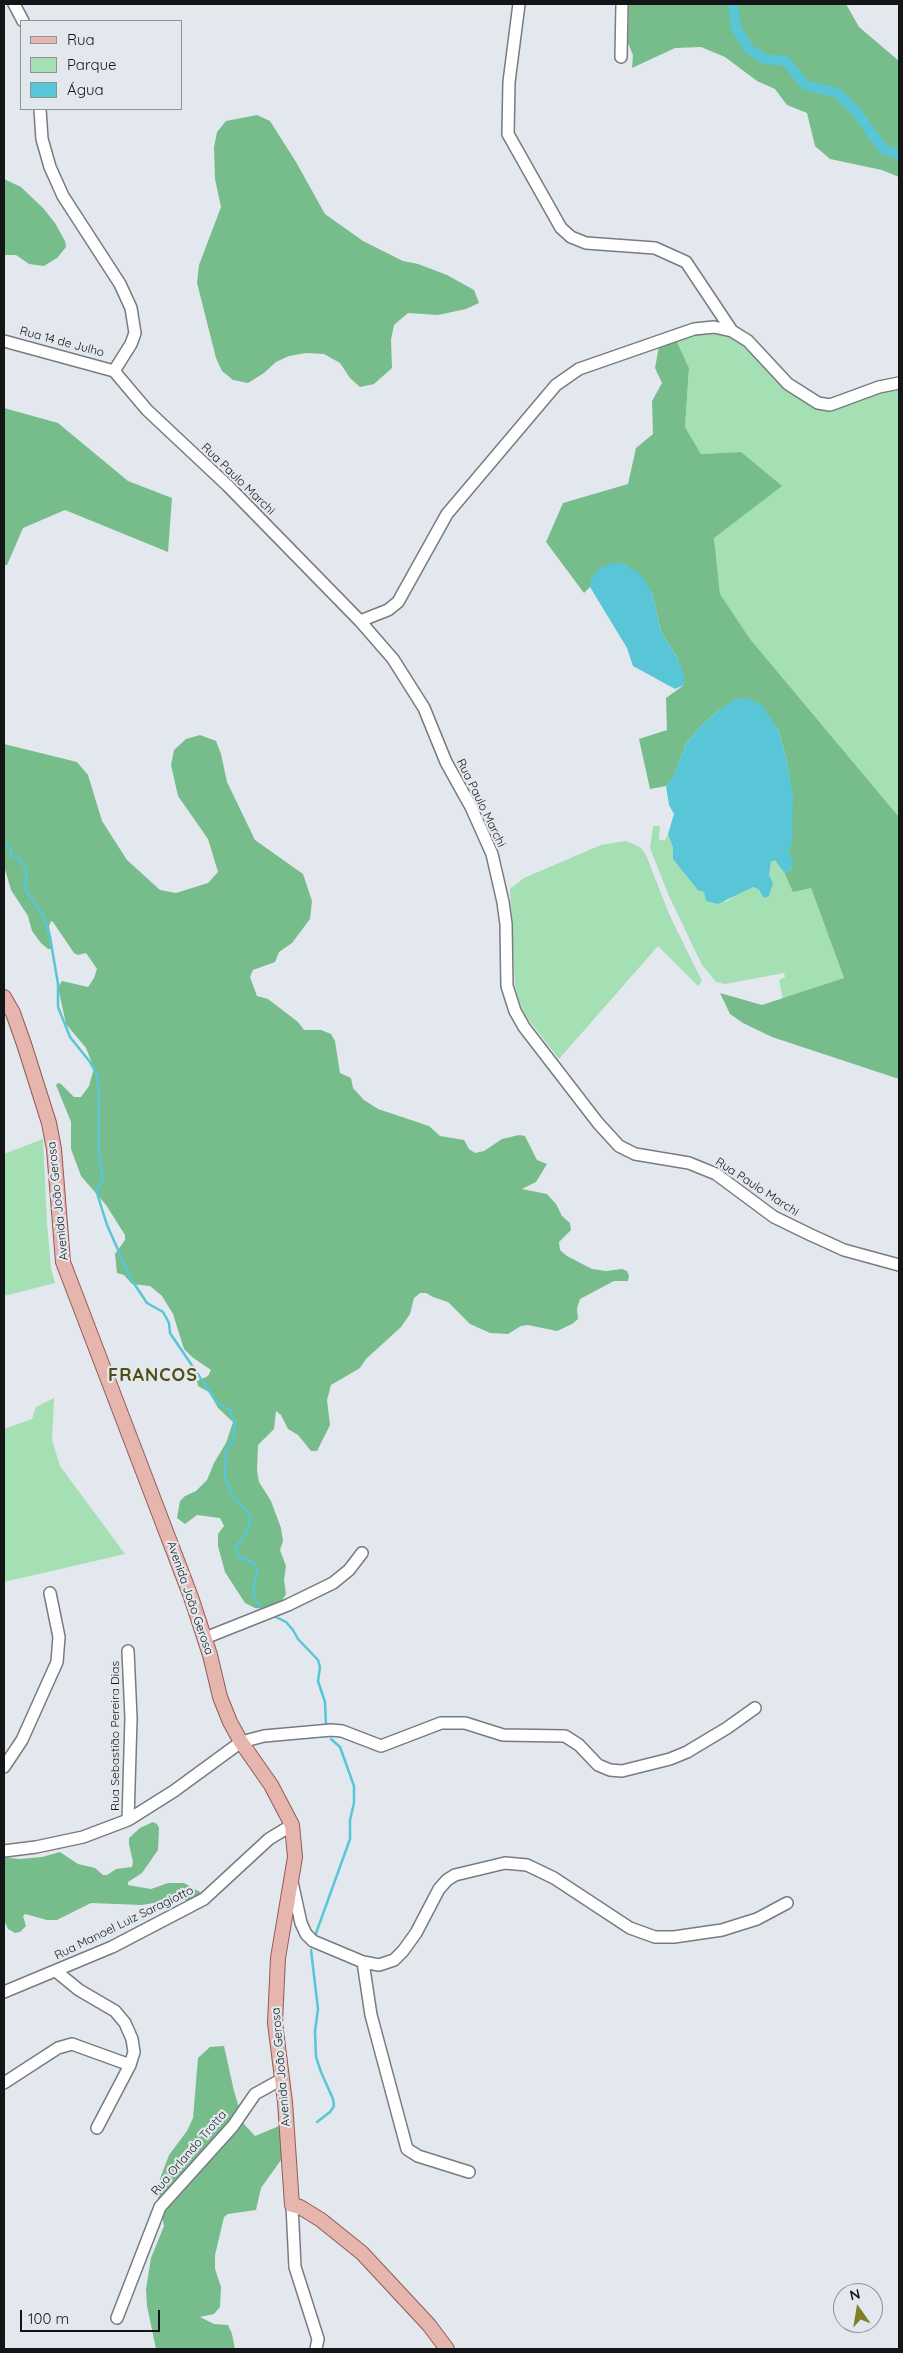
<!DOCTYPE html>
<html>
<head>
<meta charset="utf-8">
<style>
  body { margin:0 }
  #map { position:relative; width:903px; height:2353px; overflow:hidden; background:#e2e8ee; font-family:Quicksand,sans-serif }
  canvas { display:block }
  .frame { position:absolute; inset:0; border:5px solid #131517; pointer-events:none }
  .legend { position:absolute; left:20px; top:20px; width:162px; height:90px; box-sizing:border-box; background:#e2e8ee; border:1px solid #8f9498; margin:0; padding:6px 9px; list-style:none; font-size:15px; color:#131517 }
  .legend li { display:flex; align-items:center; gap:10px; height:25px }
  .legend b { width:25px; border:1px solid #8f9498 }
  .north { position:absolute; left:833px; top:2283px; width:50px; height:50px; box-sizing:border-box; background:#e2e8ee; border:1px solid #8f9498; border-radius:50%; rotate:347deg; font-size:14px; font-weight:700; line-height:20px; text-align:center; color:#131517 }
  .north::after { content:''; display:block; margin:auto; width:18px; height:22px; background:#807f28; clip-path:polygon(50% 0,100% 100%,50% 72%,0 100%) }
  .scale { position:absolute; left:20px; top:2310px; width:140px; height:22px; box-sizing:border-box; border:2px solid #131517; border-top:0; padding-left:6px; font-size:15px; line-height:18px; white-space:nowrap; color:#131517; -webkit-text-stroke:4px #e2e8ee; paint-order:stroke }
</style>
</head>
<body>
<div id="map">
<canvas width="903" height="2353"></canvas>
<div class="frame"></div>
<ul class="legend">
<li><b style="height:6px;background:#e6b5ad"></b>Rua</li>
<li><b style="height:14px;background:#a5dfb4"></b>Parque</li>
<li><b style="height:14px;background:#58c6d6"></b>Água</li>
</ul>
<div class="north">N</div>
<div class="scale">100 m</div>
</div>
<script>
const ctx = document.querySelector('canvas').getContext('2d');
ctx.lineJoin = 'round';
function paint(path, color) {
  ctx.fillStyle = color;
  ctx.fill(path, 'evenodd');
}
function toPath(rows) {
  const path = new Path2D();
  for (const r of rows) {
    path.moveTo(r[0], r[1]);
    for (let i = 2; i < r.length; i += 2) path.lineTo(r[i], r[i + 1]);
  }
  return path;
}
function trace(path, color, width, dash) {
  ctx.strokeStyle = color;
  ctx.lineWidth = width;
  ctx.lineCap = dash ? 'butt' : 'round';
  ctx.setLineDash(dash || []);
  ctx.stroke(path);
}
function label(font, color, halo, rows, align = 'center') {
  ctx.font = font + ' Quicksand,sans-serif';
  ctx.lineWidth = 4.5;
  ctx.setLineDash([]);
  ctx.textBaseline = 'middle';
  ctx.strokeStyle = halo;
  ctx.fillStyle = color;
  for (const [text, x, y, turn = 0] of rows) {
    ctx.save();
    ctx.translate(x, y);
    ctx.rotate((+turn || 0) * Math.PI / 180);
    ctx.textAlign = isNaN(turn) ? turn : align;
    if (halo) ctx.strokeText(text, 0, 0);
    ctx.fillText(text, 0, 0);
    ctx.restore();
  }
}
const green = toPath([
  [732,331,818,403,899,383,899,817,750,639,720,594,714,538,741,452,701,454,685,427,689,368,674,336],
  [653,826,660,826,659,840,665,840,668,834,673,848,673,859,704,892,726,902,740,892,753,887,758,889,760,893,769,875,771,862,775,859,785,874,811,888,844,978,783,1000,779,980,785,977,784,973,725,984,716,982,702,965,669,896,650,848],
  [626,841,640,847,646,855,669,914,702,981,698,986,658,946,559,1059,525,1015,519,1000,515,986,510,889,524,878,601,845],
  [43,1139,47,1223,51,1268,55,1283,4,1296,4,1154],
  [54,1398,52,1440,60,1466,125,1554,4,1582,4,1429,32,1419,36,1407]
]);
const forest = toPath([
  [629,4,846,4,859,27,899,61,899,177,882,170,830,159,815,146,807,113,787,105,775,89,757,81,725,57,701,47,675,48,632,68,633,55,628,43],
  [257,115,270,121,296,162,325,214,363,241,403,261,418,264,447,275,474,290,479,303,466,309,438,315,408,313,394,325,391,340,392,368,374,384,360,387,350,378,340,363,324,354,306,353,289,356,276,362,264,373,248,383,233,380,222,371,216,358,197,283,199,265,221,207,215,179,214,147,217,132,226,121],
  [4,179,21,187,43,208,55,223,65,241,66,247,57,258,44,266,29,264,16,255,4,255],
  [676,340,689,368,685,427,701,454,741,452,782,486,714,538,720,594,750,639,899,817,899,1079,772,1037,743,1023,730,1014,720,993,762,1005,844,978,811,888,793,892,785,874,792,868,788,851,792,792,786,757,778,729,720,709,700,727,686,744,674,776,666,786,650,789,639,739,667,730,666,698,684,685,678,659,661,632,652,593,594,576,590,587,584,593,546,542,563,503,628,484,636,448,653,434,652,401,662,383,655,368,659,346],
  [4,408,58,423,128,481,172,498,168,552,65,510,23,528,7,565,4,565],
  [200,735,216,741,221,754,227,782,255,840,303,874,312,901,310,919,292,943,279,952,275,962,253,970,250,977,257,996,268,999,298,1022,304,1030,321,1030,331,1034,335,1041,340,1073,351,1078,353,1088,364,1100,378,1109,429,1126,440,1136,464,1140,469,1149,475,1153,484,1151,502,1139,519,1135,525,1136,537,1160,547,1164,536,1182,522,1189,547,1194,556,1204,562,1216,570,1223,571,1230,559,1242,560,1250,567,1256,592,1269,606,1271,622,1269,627,1271,629,1276,628,1281,614,1281,580,1299,577,1308,578,1319,572,1324,557,1331,528,1325,521,1326,508,1334,490,1333,470,1324,448,1302,433,1297,426,1293,420,1293,414,1298,410,1314,401,1327,366,1359,360,1368,331,1385,327,1400,330,1425,317,1451,311,1451,298,1435,288,1429,281,1415,276,1411,274,1429,258,1445,257,1471,259,1482,271,1501,281,1528,283,1541,280,1550,286,1566,284,1580,286,1594,281,1602,265,1609,255,1608,245,1603,225,1572,218,1546,218,1534,224,1526,220,1518,197,1515,185,1524,177,1518,180,1501,185,1496,196,1491,207,1480,214,1463,226,1443,233,1422,218,1408,209,1392,198,1386,197,1381,208,1376,211,1370,192,1357,184,1349,173,1314,162,1296,150,1286,132,1284,124,1275,117,1273,115,1254,125,1240,125,1235,106,1205,81,1176,71,1149,71,1122,56,1085,58,1083,61,1084,74,1097,81,1097,89,1086,94,1068,86,1048,66,1024,58,987,62,981,88,987,94,978,97,969,86,953,78,955,74,953,53,922,51,921,49,926,53,949,48,949,41,943,32,931,28,916,11,890,4,866,4,744,77,762,88,775,102,821,127,860,160,890,176,893,208,883,218,872,208,839,178,796,171,765,174,750,186,739],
  [153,1822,157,1824,159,1828,158,1850,142,1873,128,1882,128,1885,151,1889,168,1883,184,1883,200,1892,201,1895,194,1900,172,1900,142,1905,91,1903,57,1920,47,1920,25,1914,23,1916,26,1926,20,1932,15,1933,8,1929,4,1920,4,1857,19,1859,42,1857,60,1852,78,1864,95,1868,103,1875,107,1875,116,1869,132,1867,133,1862,129,1844,129,1838,140,1828],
  [224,2046,234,2091,244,2124,255,2136,279,2126,284,2127,286,2132,281,2160,261,2188,256,2210,228,2214,224,2217,215,2255,215,2269,221,2287,220,2307,214,2314,200,2317,214,2324,228,2325,232,2334,235,2349,156,2349,147,2306,146,2289,151,2258,164,2226,158,2198,158,2184,169,2155,187,2131,193,2118,198,2058,210,2047]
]);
const water = toPath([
  [613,563,623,563,642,575,652,593,661,632,678,659,684,674,684,685,675,689,633,666,627,648,590,587,591,578,600,568],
  [747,698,762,705,778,729,786,757,793,795,792,843,788,851,793,860,792,868,785,874,775,860,771,862,769,875,773,883,769,896,764,898,758,889,753,887,718,904,706,901,704,892,698,890,673,859,673,848,668,834,674,814,669,805,666,786,674,775,686,744,700,727,720,709,736,699]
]);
const stream = toPath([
  [4,843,10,848,11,855,18,858,27,871,25,889,43,915,50,937,58,984,58,1007,70,1037,90,1062,97,1074,99,1098,99,1154,103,1182,96,1190,107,1225,131,1279,147,1303,163,1312,169,1323,170,1333,218,1404,230,1410,235,1423,233,1441,226,1450,225,1478,231,1493,251,1517,247,1533,235,1547,238,1556,255,1564,257,1573,253,1591,256,1601,263,1609],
  [274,1616,286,1622,293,1630,298,1639,318,1660,320,1667,318,1681,325,1702,326,1726],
  [315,1936,350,1839,350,1820,354,1803,354,1786,340,1747,331,1739],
  [311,1950,318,2009,315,2031,316,2057,321,2072,333,2099,334,2106,330,2112,317,2122]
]);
const canal = toPath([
  [733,4,736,28,749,49,765,59,786,61,805,85,838,93,858,114,883,149,899,155]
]);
const minor = toPath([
  [14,4,23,21],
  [519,4,509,82,508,134,561,228,571,237,586,243,655,248,686,262,732,331],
  [621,57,622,4],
  [40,109,42,139,50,167,63,196,120,284,131,308,135,333,131,344,114,371],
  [4,341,114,371,147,410,228,486,360,621,393,659,424,708,446,762,471,807,492,854,503,902,506,924,507,986,515,1011,524,1027,598,1123,619,1146,635,1154,689,1163,716,1174,774,1217,811,1235,844,1250,899,1265],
  [360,621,388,610,398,602,447,514,556,385,579,369,694,329,714,327,732,331,748,341,788,384,818,403,830,405,879,387,899,383],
  [205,1638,288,1605,333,1583,349,1570,362,1553],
  [128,1651,131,1718,128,1820],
  [4,1767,22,1740,57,1662,59,1637,50,1593],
  [4,1851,36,1847,83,1837,128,1820,174,1791,241,1742,264,1736,331,1730,342,1731,381,1746,441,1723,465,1723,503,1735,565,1736,579,1745,598,1765,610,1770,622,1771,670,1759,687,1752,727,1728,755,1708],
  [292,1882,301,1923,306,1934,313,1941,363,1962,379,1965,394,1960,403,1951,416,1933,439,1889,447,1880,455,1875,505,1863,527,1865,554,1878,630,1928,655,1937,674,1937,722,1930,757,1919,787,1903],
  [363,1962,371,2015,407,2149,418,2156,469,2172],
  [57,1972,79,1990,115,2011,125,2023,132,2039,134,2052,130,2065,97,2128],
  [4,1992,112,1947,204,1899,269,1839,292,1825],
  [4,2083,58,2048,72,2044,130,2065],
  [292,2205,295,2267,318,2339,316,2349],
  [117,2318,160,2207,233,2126,255,2094,282,2079]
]);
const major = toPath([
  [4,997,13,1013,24,1044,49,1123,54,1149,63,1262,191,1597,210,1655,220,1697,230,1722,241,1742,271,1785,292,1825,295,1857,278,1958,275,2023,285,2102,292,2205,300,2207,321,2220,362,2253,429,2325,447,2349]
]);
const streetNames = [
  ["Rua 14 de Julho",62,342,15],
  ["Rua Paulo Marchi",238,479,44],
  ["Rua Paulo Marchi",481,803,64],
  ["Rua Paulo Marchi",757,1187,33],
  ["Avenida João Gerosa",58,1201,-96],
  ["Avenida João Gerosa",190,1598,71],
  ["Rua Sebastião Pereira Dias",115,1736,-90],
  ["Rua Manoel Luiz Saragiotto",124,1923,-26],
  ["Avenida João Gerosa",281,2067,-95],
  ["Rua Orlando Trotta",189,2153,-49]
];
const districtNames = [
  ["FRANCOS",153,1376]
];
paint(green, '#a5dfb4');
paint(forest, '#77bd8c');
paint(water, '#58c6d6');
trace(stream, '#58c6d6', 2.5);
trace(canal, '#58c6d6', 10);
trace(minor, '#777c81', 14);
trace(major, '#915c55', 16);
trace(minor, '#fff', 11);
trace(major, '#e6b5ad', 14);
label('12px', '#131517', '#e2e8ee', streetNames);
ctx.letterSpacing = '1px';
label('bold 18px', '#4f4f11', '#e2e8ee', districtNames);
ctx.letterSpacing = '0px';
</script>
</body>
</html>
